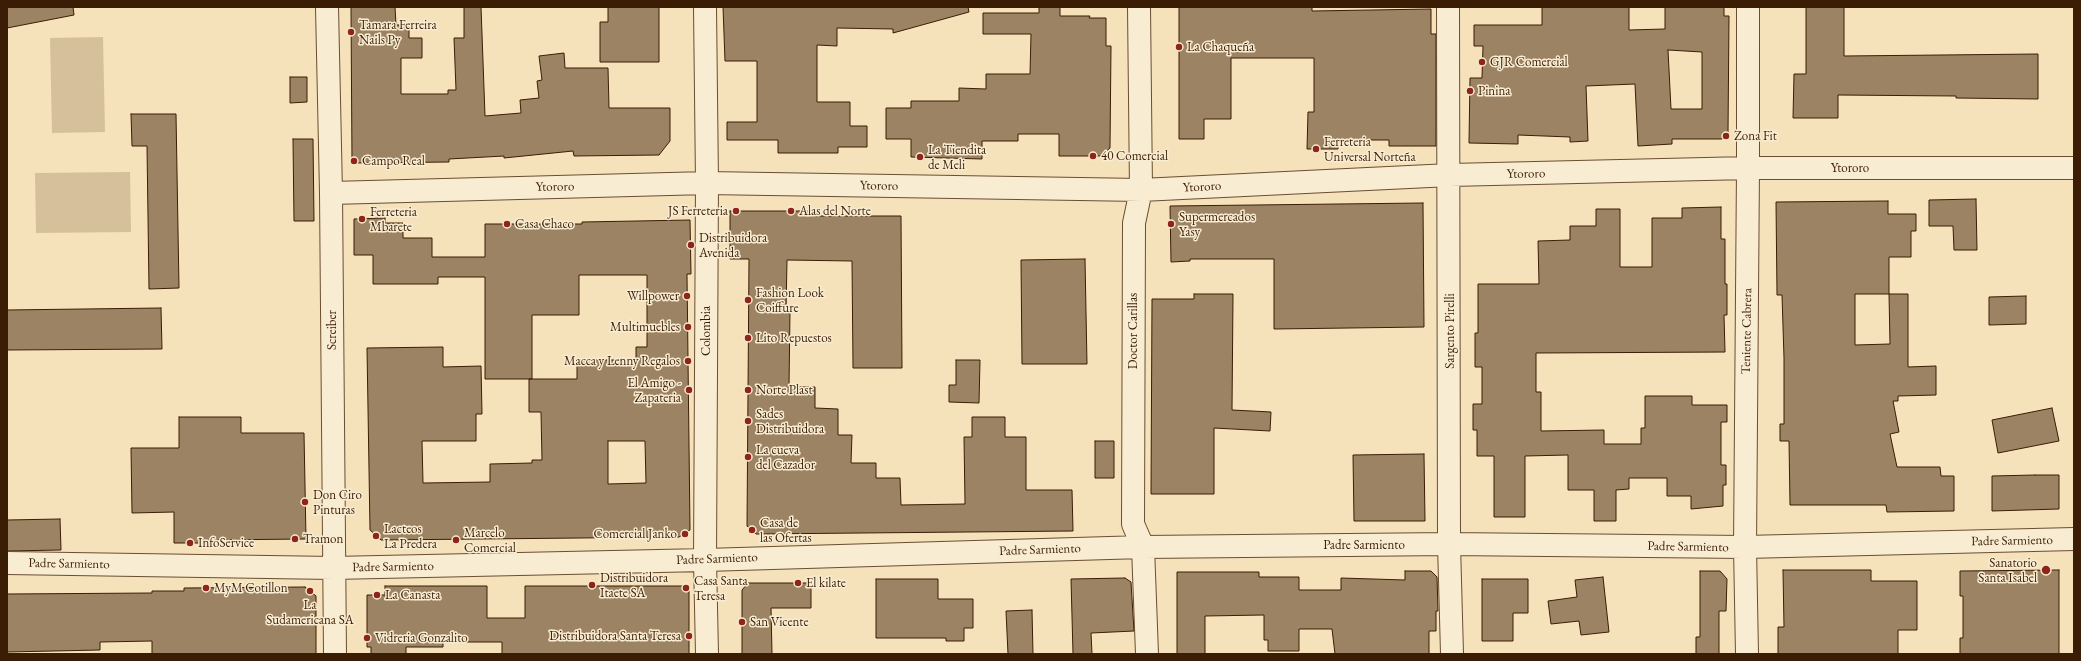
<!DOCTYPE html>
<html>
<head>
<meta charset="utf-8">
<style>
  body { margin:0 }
  #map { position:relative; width:2081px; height:661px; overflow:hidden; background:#f5e1ba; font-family:"EB Garamond",serif }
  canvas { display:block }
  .frame { position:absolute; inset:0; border:8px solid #3b1d05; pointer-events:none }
</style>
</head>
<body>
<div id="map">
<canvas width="2081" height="661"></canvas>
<div class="frame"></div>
</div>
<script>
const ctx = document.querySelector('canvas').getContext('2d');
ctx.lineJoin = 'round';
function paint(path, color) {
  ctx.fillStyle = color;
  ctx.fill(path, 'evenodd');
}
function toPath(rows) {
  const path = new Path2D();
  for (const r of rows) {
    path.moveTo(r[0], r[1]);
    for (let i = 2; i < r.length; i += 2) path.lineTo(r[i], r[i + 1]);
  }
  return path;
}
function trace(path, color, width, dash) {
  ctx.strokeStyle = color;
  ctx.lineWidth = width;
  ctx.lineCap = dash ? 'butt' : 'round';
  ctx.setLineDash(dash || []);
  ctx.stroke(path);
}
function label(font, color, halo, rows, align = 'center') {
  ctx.font = font + ' "EB Garamond",serif';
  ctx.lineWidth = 3;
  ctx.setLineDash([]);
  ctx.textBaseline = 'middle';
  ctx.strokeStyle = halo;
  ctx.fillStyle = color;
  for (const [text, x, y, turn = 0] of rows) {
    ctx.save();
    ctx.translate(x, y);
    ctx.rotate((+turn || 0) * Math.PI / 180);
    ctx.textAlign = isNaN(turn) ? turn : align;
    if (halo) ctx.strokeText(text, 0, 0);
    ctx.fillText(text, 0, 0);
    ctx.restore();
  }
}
const green = toPath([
  [103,37,105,132,52,133,50,38],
  [130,172,131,232,36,233,35,173]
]);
const building = toPath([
  [7,7,73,7,74,15,7,28,7,7],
  [351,7,395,7,396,25,409,25,409,38,422,38,422,58,401,58,401,94,448,94,448,90,456,90,454,38,464,38,464,7,481,7,485,116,521,113,520,100,539,98,537,81,542,80,539,56,564,53,565,68,608,68,609,108,670,108,670,141,659,155,574,156,573,151,504,158,504,156,449,159,449,162,352,163,351,7],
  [608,7,659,7,659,62,600,62,600,22,608,22,608,7],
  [723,7,968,7,969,12,893,33,893,29,837,28,837,46,817,45,817,102,850,102,850,126,867,126,867,147,838,147,838,153,778,153,778,140,727,140,727,122,757,122,757,61,725,61,723,7],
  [1039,7,1060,7,1060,16,1090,16,1089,18,1106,18,1106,46,1111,46,1110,148,1101,156,1059,156,1059,134,1018,134,1018,141,982,141,982,159,911,157,911,139,886,139,886,108,911,108,911,101,959,101,959,88,986,89,986,74,1030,74,1031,34,983,34,983,13,1039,13,1039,7],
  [1179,7,1312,7,1312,11,1431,9,1431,34,1436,34,1436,146,1389,146,1389,140,1338,140,1338,149,1307,149,1308,112,1314,112,1314,58,1231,58,1231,119,1204,119,1204,139,1179,139,1179,7],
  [1542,7,1629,7,1629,30,1665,29,1665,7,1724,7,1724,16,1729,16,1728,134,1722,139,1672,139,1672,144,1638,146,1635,84,1586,86,1588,141,1570,142,1570,137,1518,135,1518,144,1469,143,1470,78,1482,78,1483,46,1474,46,1474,25,1542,25,1542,7],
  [1668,50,1702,52,1702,109,1671,109,1668,50],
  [1806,7,1844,7,1844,56,2038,54,2038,99,1956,98,1956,96,1838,95,1838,118,1793,118,1794,74,1806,74,1806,7],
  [290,77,307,77,307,102,290,103,290,77],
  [131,114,176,114,179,288,149,289,147,146,132,146,131,114],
  [293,139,313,139,314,221,294,221,293,139],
  [1976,199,1977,250,1954,250,1953,226,1929,226,1929,200,1976,199],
  [1888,201,1888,214,1916,214,1916,231,1911,231,1911,257,1889,257,1889,294,1855,294,1855,345,1890,344,1889,294,1908,294,1908,367,1936,366,1936,395,1898,396,1898,401,1893,401,1899,432,1890,434,1897,467,1940,467,1941,476,1954,476,1954,511,1887,512,1886,505,1790,505,1789,441,1780,441,1780,424,1784,424,1784,358,1782,295,1777,295,1776,202,1888,201],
  [1423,203,1424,327,1274,329,1274,259,1190,259,1190,261,1171,262,1170,206,1423,203],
  [1721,207,1721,239,1725,239,1725,284,1727,284,1727,315,1724,315,1725,352,1536,353,1536,392,1541,392,1541,431,1604,430,1604,444,1641,444,1641,428,1645,428,1645,396,1692,396,1692,405,1727,405,1727,422,1721,422,1721,465,1726,465,1726,485,1723,485,1723,506,1691,509,1691,496,1667,496,1667,478,1629,478,1629,489,1616,490,1616,521,1594,521,1594,490,1568,490,1568,455,1525,456,1525,517,1494,517,1494,456,1477,456,1477,430,1473,430,1473,404,1482,404,1482,367,1475,367,1475,333,1478,333,1478,284,1539,284,1538,241,1570,240,1570,226,1596,226,1596,209,1620,209,1620,267,1652,267,1652,218,1682,218,1682,208,1721,207],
  [730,211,815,211,815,216,901,216,902,368,853,368,852,261,787,260,786,310,790,310,789,387,815,387,815,408,838,409,838,435,852,435,851,463,876,463,876,478,900,478,901,505,965,504,964,437,972,437,972,417,1005,417,1005,437,1026,437,1026,490,1072,490,1073,531,756,534,747,526,749,259,730,259,730,211],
  [385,218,385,223,403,223,403,238,432,238,432,257,485,257,485,224,582,224,582,222,690,220,691,274,687,274,690,530,679,537,381,540,370,530,367,348,443,347,443,367,481,366,482,414,476,414,476,441,422,441,423,483,490,482,490,464,532,463,532,460,542,460,541,412,529,412,529,379,577,379,577,360,636,360,636,347,647,347,647,275,579,275,579,315,532,315,532,379,485,379,485,277,438,277,438,284,373,284,373,255,354,255,354,219,385,218],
  [608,441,645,441,646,483,608,484,608,441],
  [1085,259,1087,364,1022,364,1021,260,1085,259],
  [1194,294,1233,294,1232,410,1271,412,1270,431,1214,428,1214,494,1151,494,1152,299,1194,299,1194,294],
  [2026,296,2026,324,1989,325,1989,297,2026,296],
  [161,308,162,349,7,350,7,310,161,308],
  [956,360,980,360,979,403,949,402,949,385,956,385,956,360],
  [2052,408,2059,441,1998,453,1992,420,2052,408],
  [179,417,241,417,241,433,304,433,306,539,209,540,209,543,174,543,174,512,132,513,131,448,179,448,179,417],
  [1095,441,1114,441,1114,478,1095,478,1095,441],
  [1424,454,1425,521,1354,521,1353,455,1424,454],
  [2035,475,2059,475,2059,509,1992,511,1992,476,2035,475],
  [60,519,61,550,7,551,7,520,60,519],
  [1783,570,1871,570,1871,581,1917,581,1917,630,1898,630,1898,654,1778,654,1778,627,1784,627,1783,570],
  [2059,570,2059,654,1960,654,1960,638,1963,638,1963,596,1960,596,1960,571,2059,570],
  [1405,571,1431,571,1437,577,1438,611,1436,611,1436,631,1429,631,1429,654,1335,654,1332,629,1299,629,1299,651,1268,651,1268,640,1264,640,1264,615,1205,616,1205,654,1177,654,1177,572,1259,572,1259,577,1299,577,1299,590,1341,590,1341,578,1405,580,1405,571],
  [1700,571,1720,571,1727,579,1726,611,1719,611,1719,654,1696,654,1696,637,1700,637,1700,571],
  [1603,577,1609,632,1581,635,1579,621,1551,624,1548,601,1577,597,1575,580,1603,577],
  [1125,578,1131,582,1134,631,1091,633,1092,654,1073,654,1071,579,1125,578],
  [876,579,938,579,938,599,973,599,973,628,964,628,964,641,946,641,946,638,876,638,876,579],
  [1482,579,1528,579,1528,613,1513,613,1513,641,1482,641,1482,579],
  [748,583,811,583,811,608,771,608,772,654,742,654,742,590,748,583],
  [385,586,487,586,487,618,525,618,525,586,684,586,689,591,689,654,502,654,502,642,443,642,443,647,406,647,406,654,371,654,371,647,367,647,367,595,385,595,385,586],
  [305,587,316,596,316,654,152,654,152,641,100,642,100,650,7,652,7,594,152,593,152,591,184,591,184,588,305,587],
  [1032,610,1033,654,1008,654,1006,611,1032,610]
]);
const minor = toPath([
  [327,7,331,193,335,654],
  [705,7,707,183,705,560,707,654],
  [1139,7,1141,190,1134,223,1133,524,1143,547,1147,654],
  [1448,7,1449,544,1452,654],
  [331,193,707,183,1141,190,1450,175,1748,168,2074,168],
  [7,563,333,568,705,560,1143,547,1449,544,1745,547,2074,539],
  [1747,654,1745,547,1748,168,1748,7]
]);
const markers = [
  [351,32,4,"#8f2418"],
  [1179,47,4,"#8f2418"],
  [1482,62,4,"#8f2418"],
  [1470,91,4,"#8f2418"],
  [1726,136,4,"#8f2418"],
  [1316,149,4,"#8f2418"],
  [1093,156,4,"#8f2418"],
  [920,157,4,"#8f2418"],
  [354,161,4,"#8f2418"],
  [736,211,4,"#8f2418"],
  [791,211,4,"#8f2418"],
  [362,219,4,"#8f2418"],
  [507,224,4,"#8f2418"],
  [1171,224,4,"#8f2418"],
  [691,245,4,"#8f2418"],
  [687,296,4,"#8f2418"],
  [748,300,4,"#8f2418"],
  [688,327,4,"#8f2418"],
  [748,338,4,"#8f2418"],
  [688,361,4,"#8f2418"],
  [689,390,4,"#8f2418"],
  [748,390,4,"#8f2418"],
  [748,421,4,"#8f2418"],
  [748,457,4,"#8f2418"],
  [305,502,4,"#8f2418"],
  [752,530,4,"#8f2418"],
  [685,534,4,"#8f2418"],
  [376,536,4,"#8f2418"],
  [295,539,4,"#8f2418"],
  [456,540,4,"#8f2418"],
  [190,543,4,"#8f2418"],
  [2046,570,5,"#8f2418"],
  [798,583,4,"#8f2418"],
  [592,585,4,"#8f2418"],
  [206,588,4,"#8f2418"],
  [686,588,4,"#8f2418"],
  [310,591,4,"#8f2418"],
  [377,595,4,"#8f2418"],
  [742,622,4,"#8f2418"],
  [689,636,4,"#8f2418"],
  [367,638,4,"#8f2418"]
];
const poiNames = [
  ["Tamara Ferreira",359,25],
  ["Nails Py",359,40],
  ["La Chaqueña",1187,47],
  ["GJR Comercial",1490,62],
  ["Pinina",1478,91],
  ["Zona Fit",1734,136],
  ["Ferreteria",1324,142],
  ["Universal Norteña",1324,157],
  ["La Tiendita",928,150],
  ["de Meli",928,165],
  ["40 Comercial",1101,156],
  ["Campo Real",362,161],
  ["JS Ferreteria",728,211,"right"],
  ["Alas del Norte",799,211],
  ["Ferreteria",370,212],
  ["Mbarete",370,227],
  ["Supermercados",1179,217],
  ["Yasy",1179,232],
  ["Casa Chaco",515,224],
  ["Distribuidora",699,238],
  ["Avenida",699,253],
  ["Fashion Look",756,293],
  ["Coiffure",756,308],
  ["Willpower",679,296,"right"],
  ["Multimuebles",680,327,"right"],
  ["Lito Repuestos",756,338],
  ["Macca y Lenny Regalos",680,361,"right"],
  ["El Amigo -",681,383,"right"],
  ["Zapateria",681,398,"right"],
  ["Norte Plast",756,390],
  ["Sades",756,414],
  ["Distribuidora",756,429],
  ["La cueva",756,450],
  ["del Cazador",756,465],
  ["Don Ciro",313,495],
  ["Pinturas",313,510],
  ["Casa de",760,523],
  ["las Ofertas",760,538],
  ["Lacteos",384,529],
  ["La Predera",384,544],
  ["Marcelo",464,533],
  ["Comercial",464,548],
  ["Comercial Janko",677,534,"right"],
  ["Tramon",303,539],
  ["InfoService",198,543],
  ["Sanatorio",2037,563,"right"],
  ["Santa Isabel",2037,578,"right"],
  ["Distribuidora",600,578],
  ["Itaete SA",600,593],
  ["Casa Santa",694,581],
  ["Teresa",694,596],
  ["El kilate",806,583],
  ["MyM Cotillon",214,588],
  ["La Canasta",385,595],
  ["La",310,605,"center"],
  ["Sudamericana SA",310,620,"center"],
  ["San Vicente",750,622],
  ["Distribuidora Santa Teresa",681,636,"right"],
  ["Vidreria Gonzalito",375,638]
];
const streetNames = [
  ["Ytororo",1850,168],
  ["Ytororo",1526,174,-1],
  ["Ytororo",879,186,1],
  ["Ytororo",555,187,-1],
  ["Ytororo",1202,187,-3],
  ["Screiber",332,330,-90],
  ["Colombia",706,331,-90],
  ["Doctor Carillas",1133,331,-90],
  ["Sargento Pirelli",1450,331,-90],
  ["Teniente Cabrera",1747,331,-89],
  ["Padre Sarmiento",2012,541,-1],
  ["Padre Sarmiento",1364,545],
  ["Padre Sarmiento",1688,547,1],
  ["Padre Sarmiento",1040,550,-2],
  ["Padre Sarmiento",717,559,-2],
  ["Padre Sarmiento",69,564,1],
  ["Padre Sarmiento",393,567,-1]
];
paint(green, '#d5c09b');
paint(building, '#9c8363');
trace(building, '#3b1d05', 1);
trace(minor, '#6a4e32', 24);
trace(minor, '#f8ecd2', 22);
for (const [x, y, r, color] of markers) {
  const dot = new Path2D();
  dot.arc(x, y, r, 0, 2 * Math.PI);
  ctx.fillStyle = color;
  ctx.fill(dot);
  trace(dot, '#f8ecd2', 1.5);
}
label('13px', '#3b1d05', '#f8ecd2', poiNames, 'left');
label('13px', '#3b1d05', '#f8ecd2', streetNames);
</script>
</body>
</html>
